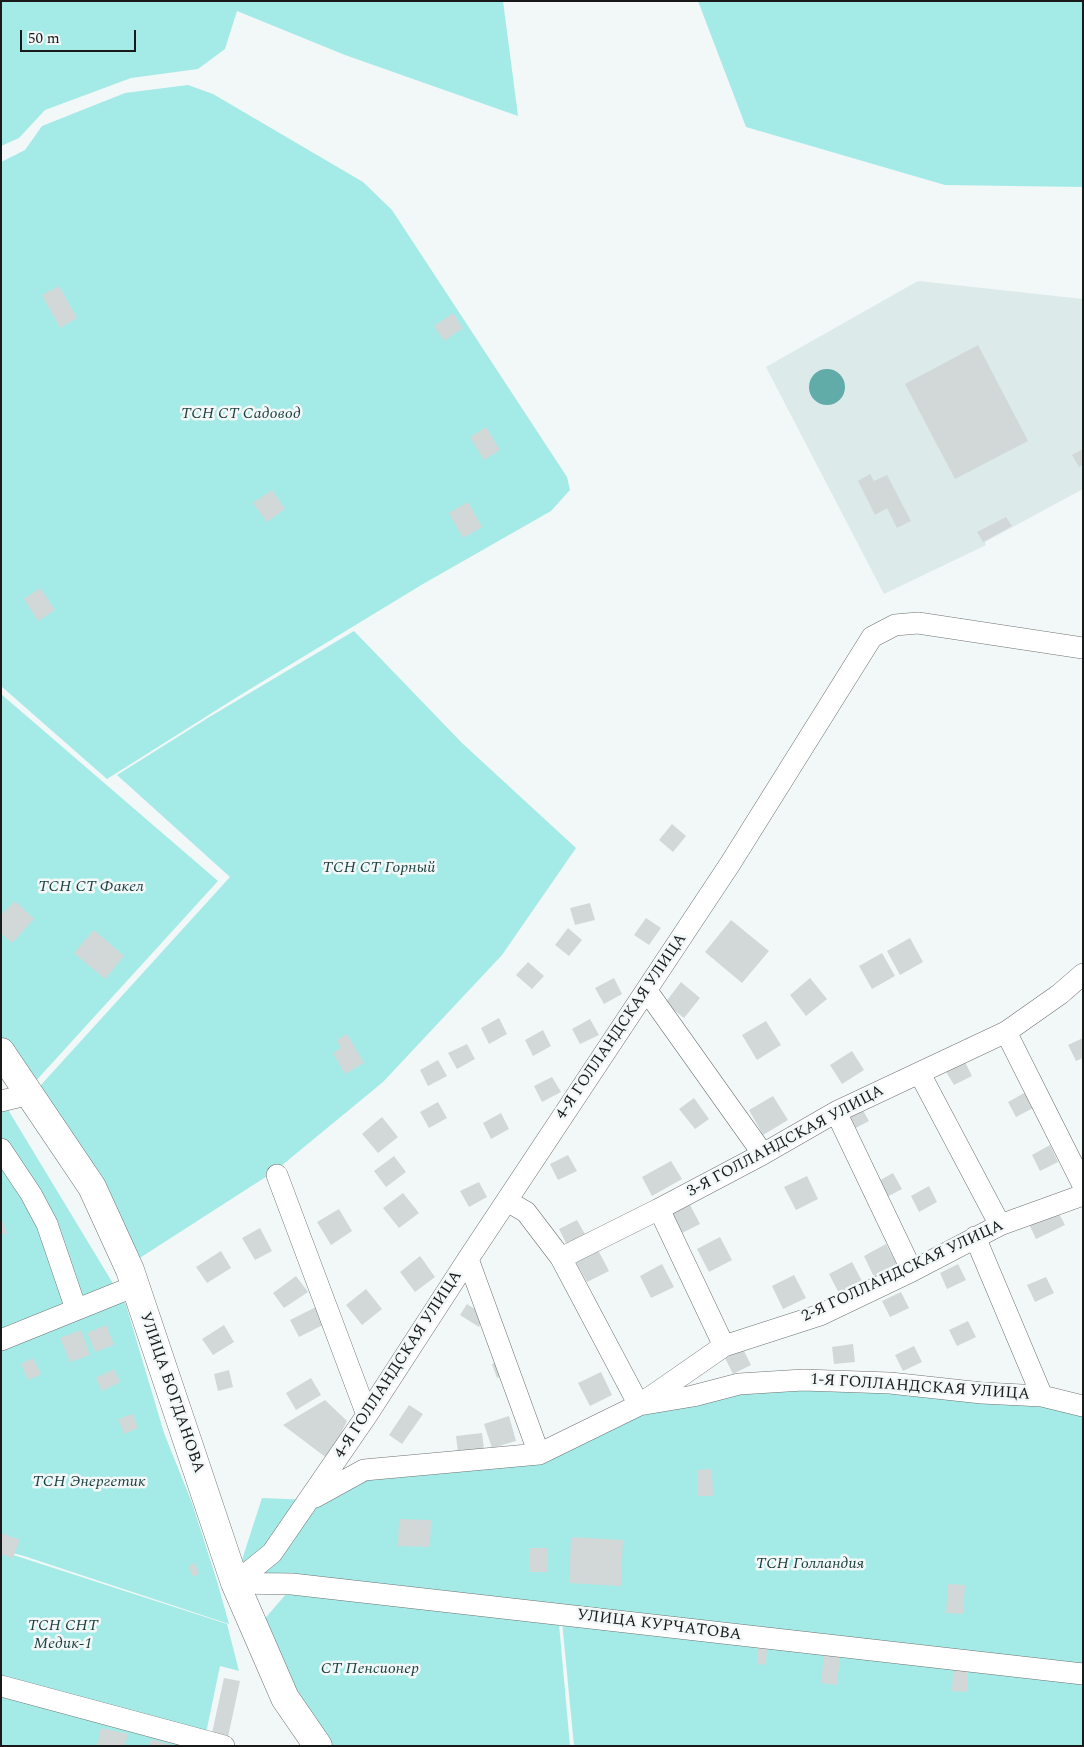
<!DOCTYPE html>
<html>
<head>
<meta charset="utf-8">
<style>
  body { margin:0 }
  #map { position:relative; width:1084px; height:1747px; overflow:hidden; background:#f2f7f7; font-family:Spectral,serif }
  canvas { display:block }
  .frame { position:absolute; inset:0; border:2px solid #181a19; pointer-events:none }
  .scale { position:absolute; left:20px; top:30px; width:116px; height:22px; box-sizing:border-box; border:2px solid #181a19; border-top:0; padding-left:6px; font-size:15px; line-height:18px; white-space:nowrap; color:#181a19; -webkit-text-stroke:4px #f2f7f7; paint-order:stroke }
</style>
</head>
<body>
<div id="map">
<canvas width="1084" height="1747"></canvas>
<div class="frame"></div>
<div class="scale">50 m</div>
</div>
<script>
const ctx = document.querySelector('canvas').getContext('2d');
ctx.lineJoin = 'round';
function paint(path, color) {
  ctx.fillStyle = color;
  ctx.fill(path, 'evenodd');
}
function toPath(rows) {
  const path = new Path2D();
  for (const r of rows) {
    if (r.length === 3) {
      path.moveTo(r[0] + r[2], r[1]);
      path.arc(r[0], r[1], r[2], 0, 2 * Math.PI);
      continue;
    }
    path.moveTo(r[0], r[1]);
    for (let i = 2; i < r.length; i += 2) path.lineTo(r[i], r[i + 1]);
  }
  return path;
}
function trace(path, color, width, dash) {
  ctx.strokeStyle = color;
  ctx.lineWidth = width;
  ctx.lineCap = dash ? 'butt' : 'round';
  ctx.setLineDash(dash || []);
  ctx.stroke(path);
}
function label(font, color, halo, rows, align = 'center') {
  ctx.font = font + ' Spectral,serif';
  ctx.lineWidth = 5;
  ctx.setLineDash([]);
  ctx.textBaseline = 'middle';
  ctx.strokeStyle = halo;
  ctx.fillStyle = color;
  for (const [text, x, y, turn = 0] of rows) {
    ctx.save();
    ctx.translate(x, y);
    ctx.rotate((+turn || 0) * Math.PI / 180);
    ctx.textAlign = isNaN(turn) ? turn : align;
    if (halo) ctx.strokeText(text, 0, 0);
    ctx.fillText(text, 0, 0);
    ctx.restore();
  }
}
const built = toPath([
  [918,281,1083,299,1083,489,985,542,986,545,884,594,766,367]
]);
const green = toPath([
  [1,1,503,1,518,116,345,55,237,11,225,49,198,69,131,78,45,110,19,138,1,146],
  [698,1,1083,1,1083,187,945,185,746,127],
  [188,85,213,94,363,182,392,210,567,477,570,490,551,511,423,584,242,694,107,779,1,686,1,162,25,150,42,126,125,93],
  [354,631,462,743,576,848,502,955,383,1082,275,1171,135,1261,40,1086,230,877,117,775,211,716],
  [1,694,218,881,33,1084,1,1038],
  [1,1098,126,1305,164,1433,192,1503,217,1581,229,1624,24,1556,1,1550],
  [831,1382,1083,1408,1083,1746,574,1746,561,1611,292,1584,239,1569,262,1498,311,1500,364,1471,484,1460,639,1407],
  [1,1551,227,1624,239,1671,220,1666,205,1738,1,1683],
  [293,1586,558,1613,570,1746,330,1746,288,1688,261,1623],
  [1,1689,207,1746,1,1746]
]);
const water = toPath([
  [827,387,18]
]);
const building = toPath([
  [59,286,77,318,60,328,42,295],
  [453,313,463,328,444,341,434,326],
  [978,345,1028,441,955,479,905,384],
  [486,427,500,450,484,460,470,437],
  [1083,449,1083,465,1079,467,1072,455],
  [870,474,874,481,887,475,911,521,897,528,887,508,875,515,858,481],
  [272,490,285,509,267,522,253,503],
  [468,502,482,527,463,538,449,513],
  [1006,517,1012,526,983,542,977,532],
  [40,588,55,610,38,621,24,599],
  [672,824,686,836,673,852,659,840],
  [15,901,34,919,12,943,1,933,1,915],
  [590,903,595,920,575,925,570,908],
  [646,918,661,928,649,945,634,935],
  [731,920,769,951,742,983,705,952],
  [568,928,582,940,569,956,555,945],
  [94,930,124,956,105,979,74,953],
  [910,938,923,962,900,975,887,951],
  [882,953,895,976,872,989,859,966],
  [528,962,544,976,532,989,516,975],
  [614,978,622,994,604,1004,595,988],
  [810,978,827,999,806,1016,790,995],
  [681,982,700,998,684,1018,665,1003],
  [499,1018,507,1034,489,1044,481,1028],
  [590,1019,599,1035,580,1044,572,1029],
  [766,1021,781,1045,757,1060,742,1035],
  [543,1030,551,1046,533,1056,525,1040],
  [347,1034,364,1063,345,1074,333,1053,341,1048,337,1040],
  [1083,1038,1083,1058,1076,1061,1068,1045],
  [467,1044,475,1059,457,1069,448,1053],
  [852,1051,864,1070,842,1084,830,1065],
  [438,1060,447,1076,428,1086,420,1070],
  [964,1060,972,1076,954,1085,945,1070],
  [552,1077,561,1092,542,1102,534,1086],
  [1026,1092,1035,1107,1016,1117,1008,1102],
  [773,1096,788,1120,763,1135,749,1110],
  [694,1098,709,1119,695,1129,679,1109],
  [438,1102,447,1118,429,1128,420,1112],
  [860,1105,869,1121,850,1131,842,1115],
  [501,1113,509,1129,491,1139,483,1123],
  [382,1117,398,1137,378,1153,362,1134],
  [1050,1145,1058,1162,1040,1171,1032,1155],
  [568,1155,577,1171,558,1180,550,1164],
  [394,1156,406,1172,386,1187,374,1171],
  [671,1161,682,1179,652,1196,642,1177],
  [893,1173,902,1189,883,1199,875,1183],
  [807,1176,818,1199,796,1210,784,1187],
  [479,1182,487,1197,469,1207,460,1191],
  [929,1186,937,1202,919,1212,911,1196],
  [403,1193,419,1213,399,1228,383,1208],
  [688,1201,700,1224,678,1235,666,1212],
  [1056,1208,1065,1225,1036,1239,1028,1222],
  [339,1209,352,1231,331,1245,317,1222],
  [1,1218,7,1233,1,1235],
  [577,1220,586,1236,567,1245,559,1229],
  [260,1228,272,1251,255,1260,242,1238],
  [720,1237,732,1260,709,1272,697,1249],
  [886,1244,898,1267,875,1279,864,1256],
  [597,1248,609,1271,587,1282,575,1260],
  [221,1251,231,1268,207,1283,196,1267],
  [420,1256,435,1277,415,1292,400,1272],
  [852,1262,864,1285,841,1297,829,1274],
  [662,1264,674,1287,651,1298,640,1276],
  [958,1264,966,1280,947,1289,940,1273],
  [794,1275,806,1298,783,1309,772,1286],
  [296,1276,308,1292,284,1308,273,1293],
  [1046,1277,1054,1293,1035,1302,1027,1285],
  [366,1289,382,1309,362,1325,346,1305],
  [901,1292,909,1308,890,1317,882,1301],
  [467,1304,486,1316,479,1327,460,1315],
  [316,1307,325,1324,299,1337,290,1320],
  [968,1321,976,1337,957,1346,949,1330],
  [106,1325,114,1345,95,1352,87,1333],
  [224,1325,234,1342,213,1355,202,1339],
  [81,1330,90,1355,70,1362,60,1338],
  [853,1344,855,1362,834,1364,832,1347],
  [914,1346,922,1362,903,1371,895,1355],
  [743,1349,751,1365,733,1374,725,1358],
  [33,1358,41,1374,28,1380,21,1364],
  [501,1361,506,1374,497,1378,492,1364],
  [114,1369,120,1382,102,1391,96,1378],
  [229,1370,233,1387,218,1391,214,1374],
  [601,1372,612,1395,590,1406,578,1383],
  [311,1378,321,1395,296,1410,286,1393],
  [325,1400,347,1421,328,1459,283,1425],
  [409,1405,423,1414,402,1444,389,1435],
  [133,1414,138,1428,124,1434,118,1419],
  [509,1416,516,1441,492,1448,484,1424],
  [482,1433,484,1449,458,1452,456,1436],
  [712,1469,713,1496,697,1496,697,1470],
  [399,1519,431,1520,430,1547,398,1546],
  [1,1533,20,1540,13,1558,1,1554],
  [571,1537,623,1540,621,1586,569,1583],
  [529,1548,548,1548,548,1572,529,1572],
  [195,1563,199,1574,192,1576,189,1566],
  [948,1584,965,1585,963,1614,946,1613],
  [758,1647,767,1647,766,1665,757,1664],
  [824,1654,840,1656,837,1685,821,1683],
  [953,1670,968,1671,967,1692,952,1691],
  [224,1678,240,1681,228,1737,212,1733],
  [101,1728,128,1734,125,1746,97,1746],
  [151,1739,172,1745,172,1746,149,1746]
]);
const minor = toPath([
  [647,991,763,1154],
  [1006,1032,1083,1185],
  [920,1074,1000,1225],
  [1,1101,30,1094],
  [836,1112,912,1271],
  [1,1149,31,1194,47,1224,76,1309],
  [277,1175,367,1415],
  [507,1201,526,1212,561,1258,639,1405,693,1396,739,1384,803,1380,890,1383,982,1393,1042,1396,1083,1406],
  [659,1209,724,1346],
  [975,1237,1042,1396],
  [561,1258,659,1209,763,1154,836,1112,1006,1032,1060,994,1083,974],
  [468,1259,539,1454],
  [1,1340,135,1286],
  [315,1497,364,1470,539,1454,639,1405,724,1346,820,1315,912,1271,1000,1225,1083,1195],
  [235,1583,272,1553,367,1415,468,1259,730,864,872,637,895,625,918,623,1083,648],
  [235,1583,292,1584,1083,1674],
  [1,1686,224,1746]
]);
const major = toPath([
  [1,1052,92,1187,130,1270,235,1583,285,1698,318,1746]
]);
const parkNames = [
  ["ТСН СТ Садовод",241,415],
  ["ТСН СТ Горный",379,869],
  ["ТСН СТ Факел",91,888],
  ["ТСН Энергетик",89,1483],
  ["ТСН Голландия",810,1565],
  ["ТСН СНТ",63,1627],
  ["Медик-1",63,1645],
  ["СТ Пенсионер",370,1670]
];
const streetNames = [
  ["4-Я ГОЛЛАНДСКАЯ УЛИЦА",622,1027,-56],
  ["3-Я ГОЛЛАНДСКАЯ УЛИЦА",786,1142,-28],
  ["2-Я ГОЛЛАНДСКАЯ УЛИЦА",903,1272,-25],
  ["4-Я ГОЛЛАНДСКАЯ УЛИЦА",399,1365,-57],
  ["1-Я ГОЛЛАНДСКАЯ УЛИЦА",920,1388,4],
  ["УЛИЦА БОГДАНОВА",171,1393,71],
  ["УЛИЦА КУРЧАТОВА",659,1626,7]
];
paint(built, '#dceae9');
paint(green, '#a4ebe7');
paint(water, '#61aba8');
paint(building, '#d2d8d8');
trace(minor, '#6e7272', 22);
trace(major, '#6e7272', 29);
trace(minor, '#fff', 21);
trace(major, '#fff', 28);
label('italic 16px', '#1a3e3d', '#f2f7f7', parkNames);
label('16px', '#181a19', '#f2f7f7', streetNames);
</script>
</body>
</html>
